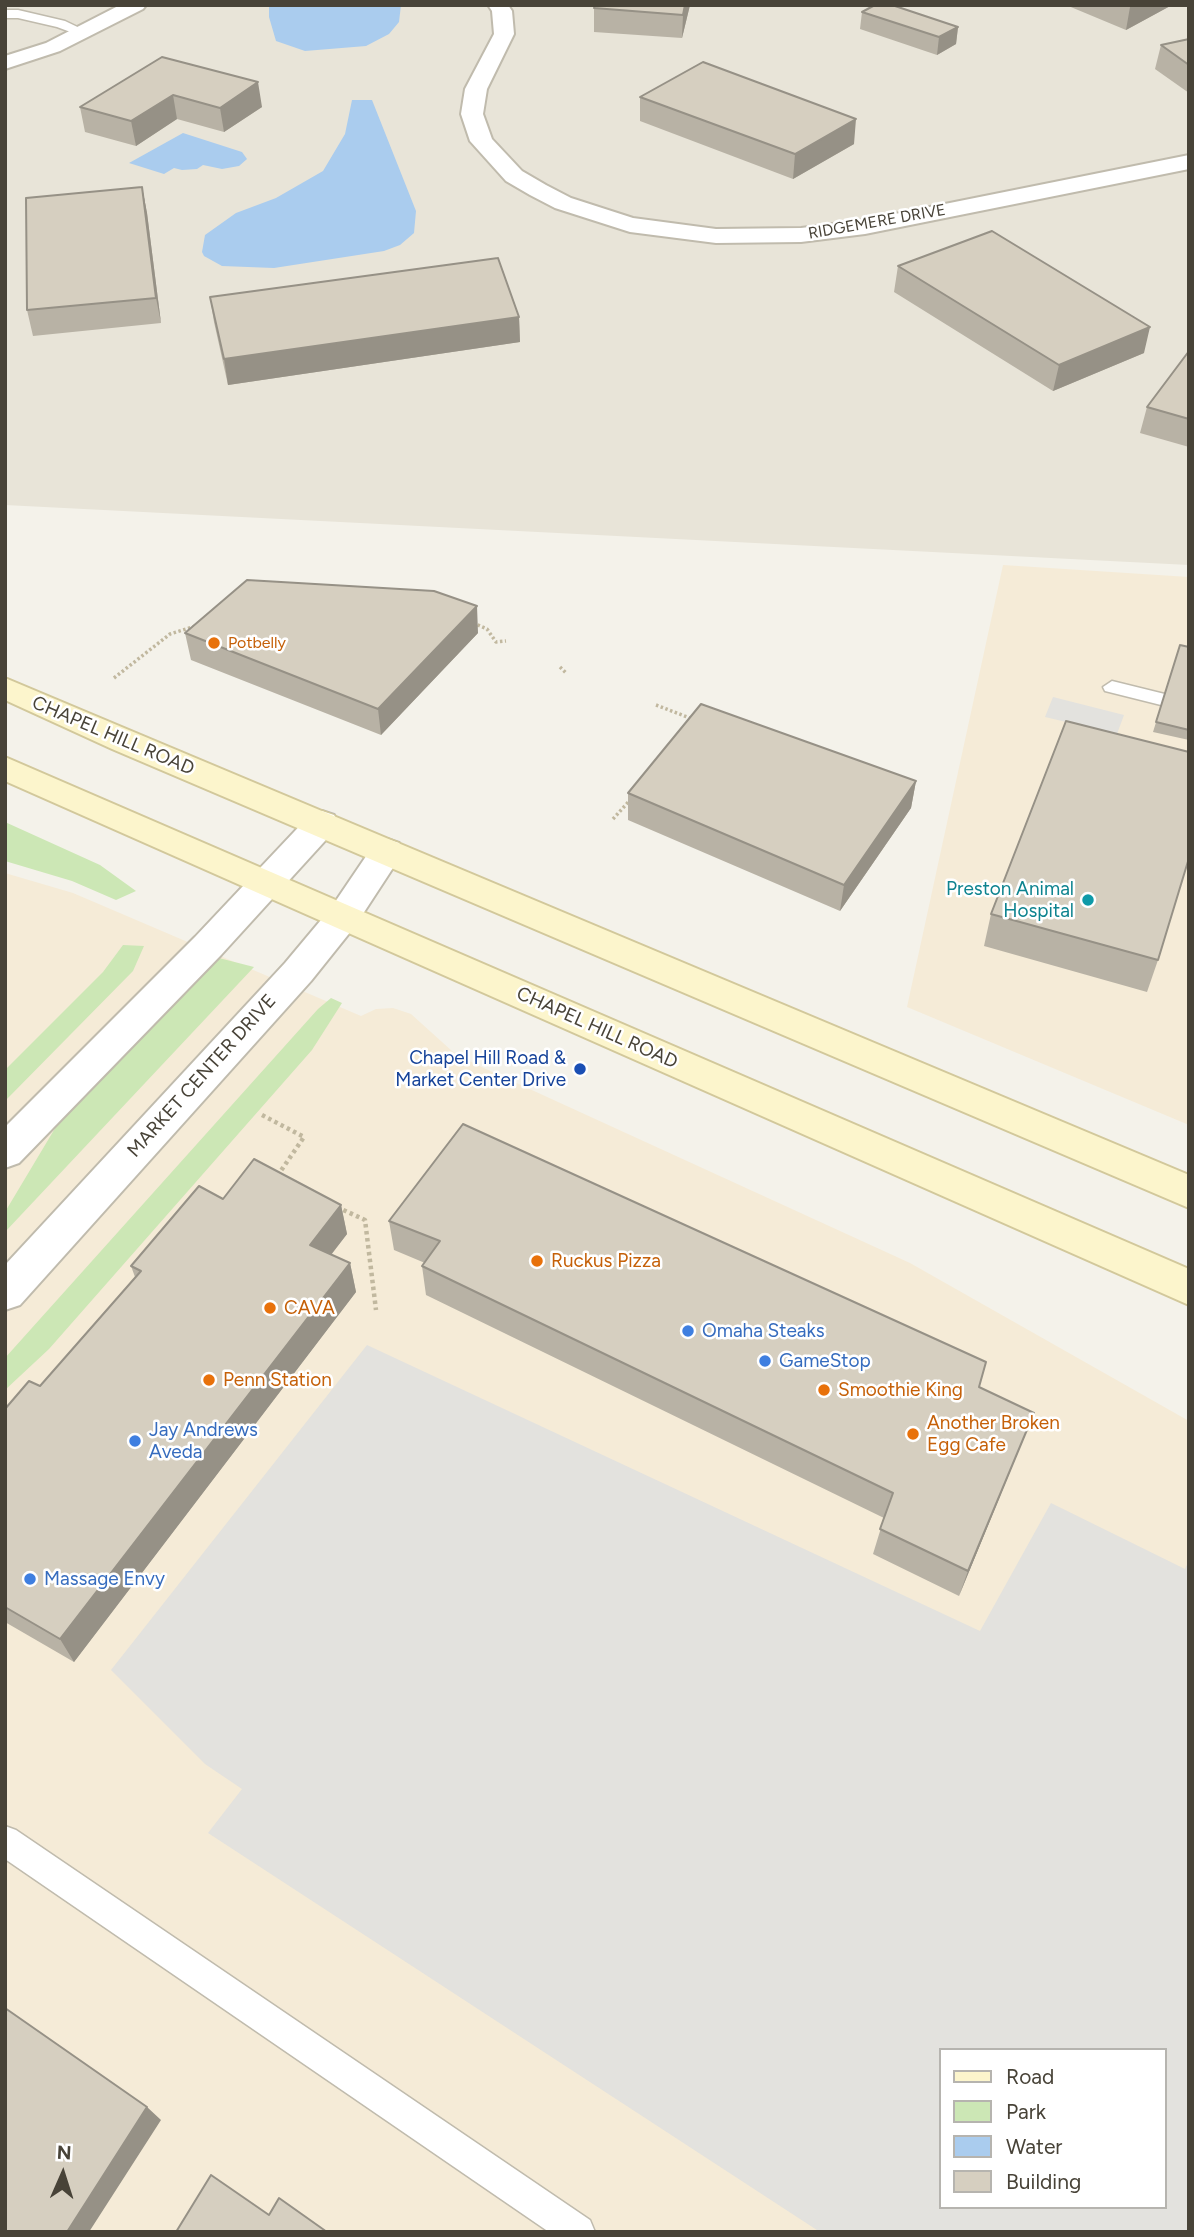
<!DOCTYPE html>
<html>
<head>
<meta charset="utf-8">
<style>
  body { margin:0 }
  #map { position:relative; width:1194px; height:2237px; overflow:hidden; background:#f4f2ea; font-family:Figtree,sans-serif }
  canvas { display:block }
  .frame { position:absolute; inset:0; border:7px solid #484338; pointer-events:none }
  .legend { position:absolute; left:939px; top:2048px; width:228px; height:161px; box-sizing:border-box; background:#fff; border:2px solid #b6b4af; margin:0; padding:9px 12px; list-style:none; font-size:21px; color:#484338 }
  .legend li { display:flex; align-items:center; gap:14px; height:35px }
  .legend b { width:35px; border:2px solid #b6b4af }
  .north { position:absolute; left:28px; top:2139px; width:70px; height:70px; -webkit-text-stroke:5px #fff; paint-order:stroke; rotate:3deg; font-size:19px; font-weight:700; line-height:28px; text-align:center; color:#484338 }
  .north::after { content:''; display:block; margin:auto; width:24px; height:32px; background:#484338; clip-path:polygon(50% 0,100% 100%,50% 72%,0 100%) }
</style>
</head>
<body>
<div id="map">
<canvas width="1194" height="2237"></canvas>
<div class="frame"></div>
<ul class="legend">
<li><b style="height:9px;background:#fcf5cc"></b>Road</li>
<li><b style="height:19px;background:#cce7b5"></b>Park</li>
<li><b style="height:19px;background:#ace"></b>Water</li>
<li><b style="height:19px;background:#d6cfc0"></b>Building</li>
</ul>
<div class="north">N</div>
</div>
<script>
const ctx = document.querySelector('canvas').getContext('2d');
ctx.lineJoin = 'round';
function paint(path, color) {
  ctx.fillStyle = color;
  ctx.fill(path, 'evenodd');
}
function toPath(rows) {
  const path = new Path2D();
  for (const r of rows) {
    path.moveTo(r[0], r[1]);
    for (let i = 2; i < r.length; i += 2) path.lineTo(r[i], r[i + 1]);
  }
  return path;
}
function trace(path, color, width, dash) {
  ctx.strokeStyle = color;
  ctx.lineWidth = width;
  ctx.lineCap = dash ? 'butt' : 'round';
  ctx.setLineDash(dash || []);
  ctx.stroke(path);
}
function label(font, color, halo, rows, align = 'center') {
  ctx.font = font + ' Figtree,sans-serif';
  ctx.lineWidth = 5;
  ctx.setLineDash([]);
  ctx.textBaseline = 'middle';
  ctx.strokeStyle = halo;
  ctx.fillStyle = color;
  for (const [text, x, y, turn = 0] of rows) {
    ctx.save();
    ctx.translate(x, y);
    ctx.rotate((+turn || 0) * Math.PI / 180);
    ctx.textAlign = isNaN(turn) ? turn : align;
    if (halo) ctx.strokeText(text, 0, 0);
    ctx.fillText(text, 0, 0);
    ctx.restore();
  }
}
const residential = toPath([
  [5,5,1189,5,1189,565,5,505]
]);
const commercial = toPath([
  [1003,565,1189,577,1189,1125,907,1007],
  [5,873,73,893,361,1016,376,1009,393,1008,411,1014,452,1051,475,1064,910,1263,1189,1421,1189,2232,5,2232],
  [940,2050,1164,2050,1164,2207,940,2207]
]);
const green = toPath([
  [5,822,100,865,136,891,116,900,72,881,5,861],
  [123,945,144,946,133,971,5,1101,5,1070,103,972],
  [219,958,254,967,5,1232,5,1212,63,1115,203,969],
  [331,998,342,1003,312,1050,49,1349,5,1390,5,1358,318,1009]
]);
const parking = toPath([
  [1053,697,1124,715,1117,734,1045,717],
  [367,1345,980,1631,1051,1503,1185,1569,1189,1560,1189,2232,820,2232,208,1833,242,1789,205,1764,111,1670],
  [940,2050,1164,2050,1164,2207,940,2207]
]);
const water = toPath([
  [269,5,401,5,399,22,389,34,366,46,305,51,276,41,269,17],
  [352,100,372,100,416,211,414,233,400,245,384,251,274,268,222,266,204,256,202,252,205,235,236,213,276,198,323,171,345,134],
  [183,133,242,152,247,159,239,166,222,169,203,165,197,169,182,170,174,168,164,174,129,163]
]);
const pathFar1 = toPath([
  [473,623,487,629,496,642,506,641],
  [560,667,567,674],
  [114,678,170,634,196,626],
  [656,705,695,720],
  [613,819,631,799]
]);
const path = toPath([
  [262,1115,304,1137,278,1175],
  [337,1207,365,1220,376,1310]
]);
const service = toPath([
  [5,10,18,10,65,21,90,33,84,37,57,27,18,18,5,18,5,10],
  [1112,681,1189,700,1189,712,1105,691,1103,687,1112,681],
  [5,1826,16,1830,590,2220,595,2232,549,2232,5,1859,5,1826]
]);
const minor = toPath([
  [120,5,146,5,143,9,60,51,5,69,5,56,46,43,120,5],
  [488,5,508,5,512,11,514,34,487,89,483,114,492,139,522,171,546,185,571,198,633,218,716,229,801,228,865,220,1189,155,1189,169,865,234,801,242,716,243,630,232,555,208,530,195,506,181,470,141,461,114,465,89,494,34,492,11,488,5],
  [322,811,334,815,339,823,334,831,221,955,19,1163,5,1168,5,1127,195,937,310,815,322,811],
  [387,839,399,843,404,851,355,926,311,981,20,1305,5,1310,5,1265,285,963,331,908,375,843,387,839]
]);
const secondary = toPath([
  [5,678,1189,1175,1189,1208,112,749,5,700,5,678],
  [5,757,1189,1269,1189,1305,5,781,5,757]
]);
const wall = toPath([
  [690,5,682,38,594,32,594,8],
  [1066,5,1172,5,1126,30],
  [862,12,958,27,956,44,937,55,860,29],
  [1189,39,1189,93,1155,69,1161,45],
  [162,57,262,107,224,132,177,119,136,146,85,132,80,107],
  [640,97,854,144,793,179,640,121],
  [142,187,147,213,161,323,33,336,27,310],
  [898,266,1144,353,1053,391,894,292],
  [210,297,519,317,520,342,228,385,214,322],
  [1189,351,1189,447,1140,433,1147,407],
  [185,633,478,633,381,735,191,660],
  [1180,645,1189,647,1189,740,1153,732],
  [916,781,911,808,840,911,628,820,628,793],
  [991,914,1158,960,1147,992,984,946],
  [223,1199,341,1205,347,1234,331,1255,350,1263,356,1292,74,1662,5,1622,5,1409,40,1386,135,1277,131,1266],
  [389,1221,979,1387,1034,1413,959,1596,873,1554,884,1518,426,1295,422,1266,425,1263,394,1250]
]);
const shadedWall = toPath([
  [685,5,690,5,682,38,683,15],
  [1133,5,1172,5,1126,30,1130,7],
  [958,27,956,44,937,55,939,37],
  [258,82,262,107,224,132,220,108],
  [173,95,177,119,136,146,131,121],
  [856,119,854,144,793,179,795,154],
  [142,187,147,213,161,323,156,298],
  [519,317,520,342,228,385,224,359],
  [1150,327,1144,353,1053,391,1059,365],
  [477,606,478,633,381,735,378,709],
  [916,781,911,808,840,911,844,885],
  [341,1205,347,1234,316,1274,310,1245],
  [350,1263,356,1292,74,1662,60,1639],
  [1034,1413,1023,1440,959,1596,968,1571],
  [147,2107,161,2120,89,2232,67,2232]
]);
const building = toPath([
  [595,5,685,5,683,15,594,8,595,5],
  [875,5,892,5,958,27,939,37,862,12,875,5],
  [1189,39,1189,65,1161,45,1189,39],
  [162,57,258,82,220,108,173,95,131,121,80,107,162,57],
  [703,62,856,119,795,154,640,97,703,62],
  [142,187,156,298,27,310,26,198,142,187],
  [992,231,1150,327,1059,365,898,266,992,231],
  [498,258,519,317,224,359,210,297,498,258],
  [1189,351,1189,419,1147,407,1189,351],
  [247,580,434,591,477,606,378,709,185,633,247,580],
  [1180,645,1189,647,1189,730,1156,722,1180,645],
  [701,704,916,781,844,885,628,793,701,704],
  [1066,721,1189,752,1189,858,1158,960,991,914,1066,721],
  [463,1124,986,1362,979,1387,1034,1413,968,1571,880,1529,893,1493,422,1266,440,1241,389,1221,463,1124],
  [254,1159,341,1205,310,1245,350,1263,60,1639,5,1607,5,1409,29,1381,40,1386,141,1271,131,1266,199,1186,223,1199,254,1159],
  [5,2008,147,2107,67,2232,5,2232,5,2008],
  [211,2175,269,2215,279,2198,327,2232,176,2232,211,2175]
]);
const markers = [
  [214,643,7,"#e8710a"],
  [1088,900,7,"#0f9aa8"],
  [580,1069,7,"#1a4fb4"],
  [537,1261,7,"#e8710a"],
  [270,1308,7,"#e8710a"],
  [688,1331,7,"#3f7fe0"],
  [765,1361,7,"#3f7fe0"],
  [209,1380,7,"#e8710a"],
  [824,1390,7,"#e8710a"],
  [913,1434,7,"#e8710a"],
  [135,1441,7,"#3f7fe0"],
  [30,1579,7,"#3f7fe0"]
];
const farStreetnames = [
  ["RIDGEMERE DRIVE",877,222,-10]
];
const farFoodnames = [
  ["Potbelly",228,643]
];
const streetNames = [
  ["CHAPEL HILL ROAD",113,736,23],
  ["CHAPEL HILL ROAD",597,1028,24],
  ["MARKET CENTER DRIVE",202,1076,-48]
];
const cultureNames = [
  ["Preston Animal",1074,889],
  ["Hospital",1074,911]
];
const transitNames = [
  ["Chapel Hill Road &",566,1058],
  ["Market Center Drive",566,1080]
];
const foodNames = [
  ["Ruckus Pizza",551,1261],
  ["CAVA",284,1308],
  ["Penn Station",223,1380],
  ["Smoothie King",838,1390],
  ["Another Broken",927,1423],
  ["Egg Cafe",927,1445]
];
const shopNames = [
  ["Omaha Steaks",702,1331],
  ["GameStop",779,1361],
  ["Jay Andrews",149,1430],
  ["Aveda",149,1452],
  ["Massage Envy",44,1579]
];
paint(residential, '#e8e4d8');
paint(commercial, '#f5ebd7');
paint(green, '#cce7b5');
paint(parking, '#e3e2de');
paint(water, '#ace');
trace(service, '#c0bbad', 3);
trace(minor, '#c0bbad', 4);
trace(secondary, '#d2c89b', 4);
trace(pathFar1, '#c1b89f', 3.5, [2.5, 2.5]);
trace(path, '#c1b89f', 4.5, [3.5, 3.5]);
paint(service, '#fff');
paint(minor, '#fff');
paint(secondary, '#fcf5cc');
paint(wall, '#b8b2a5');
paint(shadedWall, '#969186');
paint(building, '#d6cfc0');
trace(building, '#969186', 2);
for (const [x, y, r, color] of markers) {
  const dot = new Path2D();
  dot.arc(x, y, r, 0, 2 * Math.PI);
  ctx.fillStyle = color;
  ctx.fill(dot);
  trace(dot, '#fff', 2.5);
}
label('16px', '#484338', '#fff', farStreetnames);
label('16px', '#c56008', '#fff', farFoodnames, 'left');
label('19px', '#484338', '#fff', streetNames);
label('19px', '#0d838f', '#fff', cultureNames, 'right');
label('19px', '#164399', '#fff', transitNames, 'right');
label('19px', '#c56008', '#fff', foodNames, 'left');
label('19px', '#366cbe', '#fff', shopNames, 'left');
</script>
</body>
</html>
